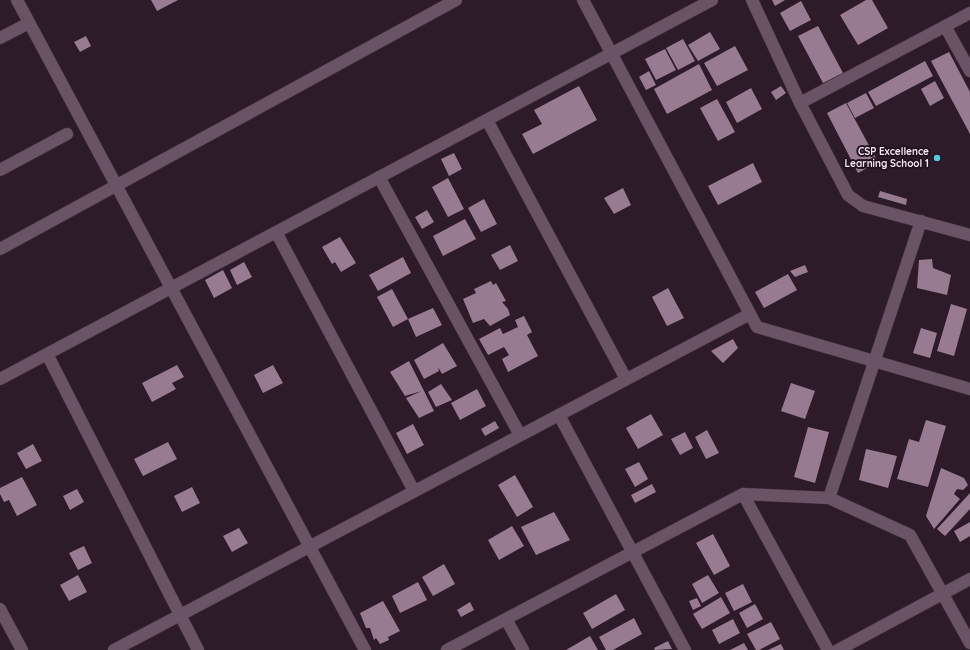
<!DOCTYPE html>
<html>
<head>
<meta charset="utf-8">
<style>
  body { margin:0 }
  canvas { display:block; background:#2d1b29 }
</style>
</head>
<body>
<canvas width="970" height="650"></canvas>
<script>
const ctx = document.querySelector('canvas').getContext('2d');
ctx.lineJoin = 'round';
function paint(path, color) {
  ctx.fillStyle = color;
  ctx.fill(path, 'evenodd');
}
function toPath(rows) {
  const path = new Path2D();
  for (const r of rows) {
    path.moveTo(r[0], r[1]);
    for (let i = 2; i < r.length; i += 2) path.lineTo(r[i], r[i + 1]);
  }
  return path;
}
function trace(path, color, width, dash) {
  ctx.strokeStyle = color;
  ctx.lineWidth = width;
  ctx.lineCap = dash ? 'butt' : 'round';
  ctx.setLineDash(dash || []);
  ctx.stroke(path);
}
function label(font, color, halo, rows, align = 'center') {
  ctx.font = font + ' Quicksand,sans-serif';
  ctx.lineWidth = 4;
  ctx.setLineDash([]);
  ctx.textBaseline = 'middle';
  ctx.strokeStyle = halo;
  ctx.fillStyle = color;
  for (const [text, x, y, turn = 0] of rows) {
    ctx.save();
    ctx.translate(x, y);
    ctx.rotate((+turn || 0) * Math.PI / 180);
    ctx.textAlign = isNaN(turn) ? turn : align;
    if (halo) ctx.strokeText(text, 0, 0);
    ctx.fillText(text, 0, 0);
    ctx.restore();
  }
}
const building = toPath([
  [151,0,178,0,157,11],
  [772,0,785,0,775,6],
  [866,0,872,0,888,28,858,45,840,15],
  [801,1,811,20,790,31,780,13],
  [818,26,843,73,823,83,798,36],
  [710,32,720,49,698,61,688,45],
  [86,36,91,46,80,52,74,42],
  [683,39,695,61,678,70,666,48],
  [735,46,748,70,717,86,704,63],
  [665,49,676,70,656,80,645,59],
  [949,52,970,92,970,134,931,61],
  [925,61,933,76,876,106,868,92],
  [699,64,712,90,667,114,654,89],
  [649,71,656,85,646,90,639,77],
  [935,81,944,98,930,106,921,89],
  [579,86,597,120,533,154,522,134,542,124,534,110],
  [781,86,786,93,776,100,771,92],
  [751,88,762,109,737,123,726,102],
  [866,93,874,108,855,118,847,103],
  [717,99,735,132,718,141,700,108],
  [846,103,878,162,858,173,827,113],
  [454,153,462,169,449,176,441,159],
  [753,163,762,182,718,205,708,186],
  [448,178,464,209,448,217,432,187],
  [623,188,631,205,614,214,604,198],
  [880,191,907,199,906,205,878,197],
  [484,199,497,224,481,232,468,208],
  [427,210,434,222,422,229,415,217],
  [465,219,476,239,443,256,433,236],
  [340,237,356,263,341,272,335,262,332,264,322,247],
  [510,245,518,261,500,270,491,255],
  [403,257,411,273,378,291,369,275],
  [932,259,933,268,951,275,947,295,917,288,919,260],
  [244,262,252,277,237,285,230,270],
  [805,265,808,272,795,277,790,271],
  [223,270,232,288,214,298,205,280],
  [788,274,797,290,764,308,755,292],
  [491,281,493,285,496,283,506,301,502,302,508,309,510,315,490,326,484,319,473,323,463,299,476,293,474,289],
  [668,288,684,318,667,326,652,297],
  [392,289,408,319,393,327,377,297],
  [951,304,967,309,954,356,937,351],
  [433,308,442,325,416,337,408,319],
  [524,316,532,332,527,335,538,356,508,372,502,359,509,355,504,347,488,355,479,339,500,328,503,334,518,327,515,320],
  [921,328,937,333,930,358,913,353],
  [733,339,738,348,723,363,711,351],
  [443,343,457,366,442,374,438,367,439,371,424,379,414,360],
  [409,361,434,411,419,418,406,398,422,391,405,396,390,372],
  [177,365,184,377,172,383,176,389,152,402,142,383],
  [273,365,283,383,263,393,254,375],
  [791,383,815,391,805,419,781,411],
  [441,384,452,400,436,407,428,392],
  [477,389,486,406,460,420,451,403],
  [651,414,663,435,638,449,626,428],
  [926,420,946,426,928,487,897,479,909,439,919,442],
  [495,421,499,428,485,436,481,429],
  [413,424,424,445,407,454,396,433],
  [808,427,829,432,815,483,794,477],
  [707,430,719,453,706,459,695,437],
  [685,432,693,448,680,455,671,439],
  [168,442,177,459,143,476,134,459],
  [33,444,42,461,26,469,17,453],
  [866,449,897,456,888,488,859,480],
  [639,462,648,479,635,487,625,469],
  [941,468,964,478,968,485,963,490,957,489,954,494,960,499,934,529,926,516],
  [515,475,533,507,517,517,498,485],
  [22,477,37,505,17,516,9,500,4,502,0,494,0,488],
  [652,484,656,492,635,503,631,495],
  [192,487,200,503,182,512,174,496],
  [77,489,84,502,70,510,63,496],
  [970,493,970,509,945,536,937,529],
  [554,512,570,540,536,555,521,527],
  [970,522,970,536,960,542,954,531],
  [512,526,524,546,499,560,488,540],
  [239,528,248,543,232,552,223,536],
  [713,534,730,566,714,575,696,543],
  [84,546,92,563,78,570,69,553],
  [444,564,455,584,433,596,422,577],
  [78,575,87,592,69,601,60,585],
  [708,575,719,593,702,603,692,584],
  [418,582,427,600,400,613,392,596],
  [743,584,752,602,734,611,725,593],
  [616,594,625,610,592,629,583,613],
  [721,597,730,613,702,629,693,614],
  [697,598,701,606,693,610,689,601],
  [383,601,400,631,388,637,389,640,380,644,376,638,374,640,370,628,366,628,360,613],
  [470,602,474,610,461,617,457,610],
  [755,604,763,619,747,628,739,613],
  [634,618,642,634,613,650,606,650,599,637],
  [733,619,740,633,719,644,712,630],
  [771,622,780,639,759,650,756,650,747,634],
  [590,636,598,650,566,650],
  [668,641,672,649,655,650,654,648],
  [744,643,748,650,730,650],
  [781,644,784,650,768,650]
]);
const minor = toPath([
  [17,0,365,650],
  [583,0,757,327,970,389],
  [752,0,800,103,848,195,863,206,970,235],
  [945,26,970,71],
  [0,38,29,23],
  [800,103,970,13],
  [487,120,626,379],
  [0,170,67,134],
  [379,177,520,435],
  [276,232,414,491],
  [0,249,456,0],
  [47,354,198,650],
  [0,379,712,0],
  [559,415,685,650],
  [743,494,828,650],
  [829,498,921,221],
  [0,609,22,650],
  [506,619,523,650],
  [114,650,750,314],
  [447,650,743,494,829,498,910,535,970,643],
  [838,650,970,579]
]);
const markers = [
  [937,158,4,"#53cbdb"]
];
const poiNames = [
  ["CSP Excellence",929,152],
  ["Learning School 1",929,164]
];
paint(building, '#987b91');
trace(minor, '#463743', 13);
trace(minor, '#695364', 12);
for (const [x, y, r, color] of markers) {
  const dot = new Path2D();
  dot.arc(x, y, r, 0, 2 * Math.PI);
  ctx.fillStyle = color;
  ctx.fill(dot);
  trace(dot, '#231220', 1.5);
}
label('bold 10px', '#f4e7f1', '#231220', poiNames, 'right');
</script>
</body>
</html>
